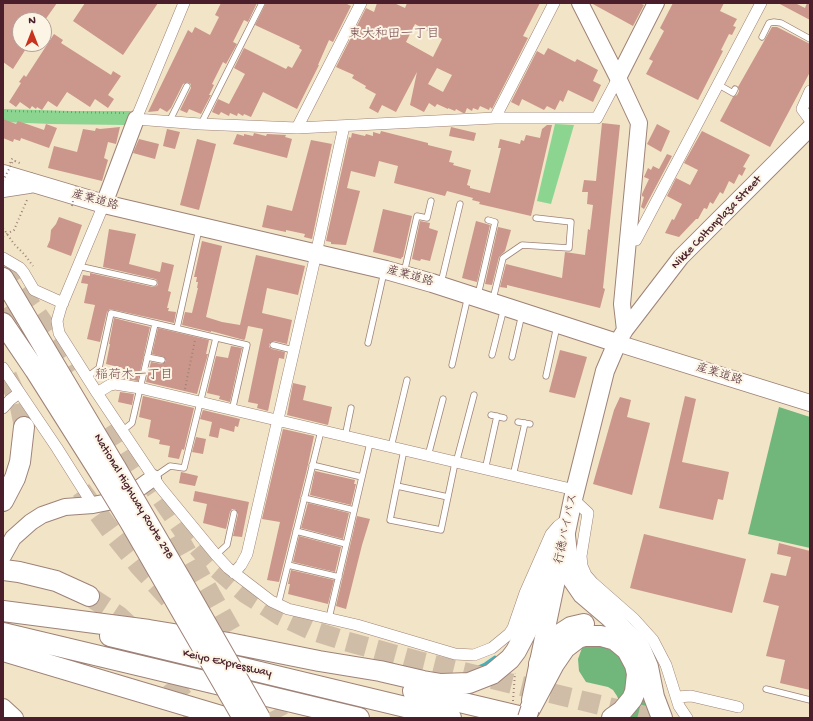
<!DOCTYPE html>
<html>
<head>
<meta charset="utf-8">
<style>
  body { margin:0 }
  #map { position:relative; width:813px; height:721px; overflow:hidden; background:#f2e4c6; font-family:"Gochi Hand",sans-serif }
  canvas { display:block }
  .frame { position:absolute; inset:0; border:4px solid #4a1f2b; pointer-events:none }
  .north { position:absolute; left:12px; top:12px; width:40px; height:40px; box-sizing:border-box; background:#fcf5e5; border:1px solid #b59f9b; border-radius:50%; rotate:0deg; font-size:11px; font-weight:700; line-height:16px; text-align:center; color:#4a1f2b }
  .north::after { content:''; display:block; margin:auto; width:14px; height:18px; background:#c8321e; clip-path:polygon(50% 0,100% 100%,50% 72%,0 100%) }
</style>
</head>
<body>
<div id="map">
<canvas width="813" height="721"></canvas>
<div class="frame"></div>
<div class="north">N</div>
</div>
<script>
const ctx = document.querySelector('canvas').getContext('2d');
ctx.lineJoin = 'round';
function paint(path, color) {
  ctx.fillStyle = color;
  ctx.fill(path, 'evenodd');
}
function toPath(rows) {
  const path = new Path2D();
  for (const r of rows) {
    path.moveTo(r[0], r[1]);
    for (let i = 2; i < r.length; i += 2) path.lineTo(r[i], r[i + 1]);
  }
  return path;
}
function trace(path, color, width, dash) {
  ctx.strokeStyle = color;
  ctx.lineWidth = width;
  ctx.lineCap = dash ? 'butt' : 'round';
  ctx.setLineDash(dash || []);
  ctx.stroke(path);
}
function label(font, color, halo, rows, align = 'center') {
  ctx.font = font + ' "Gochi Hand","Klee One",sans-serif';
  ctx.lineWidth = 4;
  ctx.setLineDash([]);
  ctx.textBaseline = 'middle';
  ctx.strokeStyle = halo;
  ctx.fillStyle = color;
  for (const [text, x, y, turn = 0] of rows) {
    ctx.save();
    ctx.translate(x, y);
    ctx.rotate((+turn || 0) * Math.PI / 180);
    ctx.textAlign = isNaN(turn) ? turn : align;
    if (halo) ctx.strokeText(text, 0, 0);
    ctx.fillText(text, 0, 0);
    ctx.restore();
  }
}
const green = toPath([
  [3,109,71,111,131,111,125,125,51,124,3,122],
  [555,124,574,125,551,204,537,201]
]);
const forest = toPath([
  [779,407,810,417,810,548,748,534],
  [595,645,605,647,614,652,623,662,629,671,628,693,619,701,617,696,613,690,608,687,586,682,579,671,578,659,582,648,587,646],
  [645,696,653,718,628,718]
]);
const stream = toPath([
  [469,671,485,664,495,657]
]);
const building = toPath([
  [3,3,57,3,45,20,20,20,20,44,29,44,13,69,3,62],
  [85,3,158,3,123,55,73,21],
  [221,3,257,3,248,22,244,20,233,42,237,44,226,64,223,62,212,84,214,85,209,95,211,95,201,114,189,109,187,113,180,110,191,88,191,84,187,82,183,84,171,108,167,112,160,108,158,111,148,112,188,30,192,33,195,27,210,35,219,17,215,15],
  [266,3,345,3,351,6,333,42,329,40,318,65,319,65,297,109,263,92,251,117,244,114,243,116,238,113,237,116,230,113,229,116,221,112,219,115,212,112,218,99,229,104,245,74,234,68,244,48,286,69,288,66,292,68,302,50,299,48,300,46,255,25],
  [377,3,394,3,405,8,407,3,540,3,523,36,528,38,492,109,490,107,489,110,480,106,478,110,473,108,472,111,467,108,465,113,463,113,456,109,455,111,448,108,448,109,437,104,435,107,429,103,424,112,410,105,417,72,396,112,382,105,378,113,369,108,376,94,365,88,366,86,352,78,354,75,336,67,366,8,374,12],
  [415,24,442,39,433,57,406,42],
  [437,68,452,75,443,92,428,84],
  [591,3,639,3,644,5,633,26],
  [673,3,724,3,720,11,737,19,733,26,736,27,732,35,729,34,721,50,723,51,698,100,646,74,653,61,649,59,664,31,660,28],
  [778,3,795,3,805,8,807,3,810,3,810,20],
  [772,27,777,27,810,44,810,72,770,147,720,121,733,97,737,95,739,91,738,87],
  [54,34,63,40,61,43,111,75,113,71,121,76,108,95,114,99,108,108,95,99,90,107,67,92,57,107,48,101,42,110,37,107,36,109,32,106,30,109,20,102,16,107,9,102,21,83,19,82,24,75,26,77],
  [548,48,575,62,577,59,598,70,593,81,601,85,593,102,568,90,563,102,560,100,555,110,547,106,544,110,522,99,519,106,511,102,537,51,544,55],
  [3,119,16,124,18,121,44,130,46,124,57,128,49,148,21,138,20,141,14,139,13,142,3,138],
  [602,123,620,125,603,288,605,289,600,308,507,285,507,288,500,287,506,264,562,278,565,252,585,255,588,229,590,230,593,205,587,204,588,192,582,192,584,180,596,181],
  [657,124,670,131,661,152,647,144],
  [547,125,552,125,531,216,479,204,480,202,472,200,473,198,447,191,445,196,394,183,398,166,379,161,375,177,351,171,347,188,360,191,346,245,331,244,331,242,326,241,349,137,351,138,352,133,365,136,366,134,373,136,373,132,380,134,381,131,428,143,428,145,452,151,449,162,454,163,453,165,471,170,467,185,470,186,470,188,490,193,501,148,498,148,500,139,520,144,521,140,524,141,526,135,540,138,542,129],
  [120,127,116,144,108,142,104,158,108,160,102,181,48,168,54,146,77,152,83,129,95,131,96,128,100,129],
  [451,127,476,133,474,141,449,136],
  [167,129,180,132,175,149,163,146],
  [702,131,750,155,743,167,746,168,742,176,739,174,734,184,729,181,723,194,720,192,713,204,710,202,707,209,704,208,698,219,696,219,679,237,665,233,672,219,674,220,682,204,667,196,676,178,690,185,698,170,684,163],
  [254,133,266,136,267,134,286,135,285,137,292,139,287,158,233,144,237,134,244,136,244,134,253,136],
  [334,134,312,239,304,237,305,234,286,230,286,232,262,227,267,205,292,211,311,140,332,144],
  [139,139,159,144,155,159,133,153],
  [197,139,216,144,199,210,180,205],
  [667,154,672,156,644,209,641,207,644,197,642,196,642,194,649,179,644,177,648,168,651,170,653,166,659,169],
  [383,209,412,216,403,257,402,257,401,259,373,252],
  [59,217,82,225,71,256,47,247,50,240,51,230,56,224],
  [420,221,430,223,429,228,438,231,430,261,421,259,420,261,412,259],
  [476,221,490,225,477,282,462,278],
  [498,227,511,230,505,251,499,257,492,285,485,284],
  [109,229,136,234,129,264,160,272,162,262,174,265,168,291,171,292,167,308,169,308,168,311,176,312,174,323,110,309,107,312,100,342,87,339,95,305,84,303,88,284,81,283,83,275,90,276,90,273,153,287,157,286,158,284,157,280,155,279,103,267],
  [202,241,222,246,206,317,222,322,240,325,256,255,305,266,298,295,267,288,262,313,292,320,287,344,274,341,269,344,269,347,272,349,285,352,284,359,279,358,268,411,257,408,258,404,248,402,263,329,248,326,245,339,244,340,211,331,211,332,182,325,185,312,192,313,198,288,197,288,198,282,196,282,197,277,194,277],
  [114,318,150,327,138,381,121,378,123,368,106,364,110,344,109,344],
  [158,328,209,340,206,354,208,354,197,394,146,382,151,362,162,364,166,361,164,357,152,354],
  [231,346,242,348,230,402,219,399,220,396,207,393,216,356,228,358],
  [560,350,587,357,575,398,549,392],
  [293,383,306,386,303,400,332,407,328,425,287,415],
  [120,392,134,394,132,405,118,402],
  [143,396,194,408,184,450,182,449,179,459,168,457,170,446,159,444,160,440,148,437,151,420,139,417],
  [685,396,696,399,682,462,729,472,723,500,718,499,713,520,659,508],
  [620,397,631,400,627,417,650,423,632,495,593,484,614,410],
  [203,410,240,419,238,427,235,426,234,432,220,428,218,438,209,436,212,422,200,419],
  [283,429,314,436,307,469,279,582,267,580,280,522,262,519],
  [196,437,206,439,203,454,192,452],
  [315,471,355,480,354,484,356,484,351,505,310,495],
  [181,472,198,476,195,486,179,483],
  [195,491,249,502,242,537,233,536,238,514,235,509,232,509,230,512,226,529,203,523,207,504,193,501],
  [308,503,349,513,343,539,301,528],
  [357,516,370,519,362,545,346,609,336,606],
  [644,534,746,559,732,613,630,588],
  [299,536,341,547,335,572,293,562],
  [779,543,810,551,810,690,780,683,785,660,766,656,779,606,763,602,771,573,786,576,791,557,777,554],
  [291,570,334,580,328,604,288,594,290,584,288,584]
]);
const highwayTunnel = toPath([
  [3,266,76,369],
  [3,309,21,337],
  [7,376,19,402,24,427],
  [112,424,143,472,183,530,215,567,245,593,281,616,311,630,345,641,418,661,654,718],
  [81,490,111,531,139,566,172,602],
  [177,535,246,657],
  [89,596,119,616,136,632,151,650,195,716],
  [246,668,295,703],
  [261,683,279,718]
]);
const path = toPath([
  [3,111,125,113],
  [15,161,22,164],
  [10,163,13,157],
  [3,228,14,244,24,254,33,266],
  [3,236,14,230,27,200],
  [185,389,195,340],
  [513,701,515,673]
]);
const lane = toPath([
  [762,37,769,23,774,22,781,23,810,39],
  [719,85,733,93,735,89],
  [169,122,187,86],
  [201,124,262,3],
  [78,266,154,283],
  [404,273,417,216,427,218,431,201],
  [441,283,460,204],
  [478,295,495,222,488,220],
  [493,299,503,258,522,245,569,248,571,222,536,218],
  [177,328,199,229],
  [368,343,384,272],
  [273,345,293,350],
  [492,355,504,308],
  [147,357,162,360],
  [512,357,522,314],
  [452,365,468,296],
  [546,376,557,326],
  [87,377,99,368,111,313,247,345,232,411],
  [491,415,504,418],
  [518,422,530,424],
  [122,431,132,423,155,324],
  [345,437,351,408],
  [391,447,407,380],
  [404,450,390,520,441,530,455,463],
  [428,456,443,399],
  [456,463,474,395],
  [312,465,362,477],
  [485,470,497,416],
  [513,476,525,423],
  [154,477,170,466,184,468,216,338],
  [397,486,448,497],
  [304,498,354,510],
  [296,531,346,544],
  [216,555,227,545,234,513],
  [288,565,339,577],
  [278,605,321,431],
  [329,618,370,443],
  [766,689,810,700]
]);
const street = toPath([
  [184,3,136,119,200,124,297,128,495,118,597,118,618,78],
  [810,91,802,109,810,120],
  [495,118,554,3],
  [297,128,361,3],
  [104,204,61,307,57,321,59,333,97,393,160,487,216,555,228,568,271,601,288,609,357,625,455,654,474,655,492,648,509,634,513,628,525,593,551,534,558,526,569,518],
  [629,240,636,240,761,3],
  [3,258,20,268,24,273,34,290,63,303],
  [3,368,57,448,93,505],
  [97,393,110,385,115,384,140,388,575,490],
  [3,408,10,400,19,393],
  [573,499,588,513,581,556,582,566,586,575,593,583,634,619,653,640,666,665,679,706,687,718],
  [234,573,241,565,247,554,316,254,344,126],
  [677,697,691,696,738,707]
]);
const secondary = toPath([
  [580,3,618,78,639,123,622,304,625,330],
  [618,78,656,3],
  [810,128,681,257,625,330,617,343,810,403],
  [104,204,136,119],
  [3,556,13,538,31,522,42,515,65,507,93,505,113,501,135,491,153,478],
  [3,707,15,718]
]);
const primary = toPath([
  [3,174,104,204,386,270,432,283,617,343,605,371,573,499,531,700]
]);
const highway = toPath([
  [3,187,29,183],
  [3,278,116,468],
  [3,323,35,370,102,476],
  [3,501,15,478,20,462,24,427],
  [565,536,569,571,572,578,583,594,610,617,634,641,640,648,648,667,654,697,662,718],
  [4,570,19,572,56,581,89,596],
  [3,611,149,630,229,643,319,661,380,671,423,681,441,684,469,683,492,674,510,659,516,651,527,630,536,603,557,551,565,536],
  [3,633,359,718],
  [110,636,451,718],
  [3,651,228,718],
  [539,664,547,645,554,638,571,627,584,624],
  [413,691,527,718],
  [530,709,554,664,565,648,578,638,585,636,601,636,615,640,627,650,635,665,637,674,635,692,632,699,622,711,612,718]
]);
const pathBridge = toPath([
  [3,181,13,161,15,161],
  [72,206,76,186]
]);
const primaryBridge = toPath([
  [527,718,530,709]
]);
const highwayBridge = toPath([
  [116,468,183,583,260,718],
  [102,476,130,522,243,718]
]);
const streetNames = [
  ["産業道路",95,201,15],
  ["Nikke Coltonplaza Street",717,223,-46],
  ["産業道路",410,277,15],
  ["産業道路",719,375,17],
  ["National Highway Route 298",133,497,59],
  ["行徳バイパス",567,529,-78],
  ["Keiyo Expressway",227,664,13]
];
const neighbourhoodNames = [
  ["東大和田一丁目",394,35],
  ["稲荷木一丁目",134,376]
];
paint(green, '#8cd591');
paint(forest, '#71b67b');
trace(stream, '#42b2bc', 3);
paint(building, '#cb968b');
trace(highwayTunnel, '#d0bda7', 20, [20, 10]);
trace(lane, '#9e8278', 7);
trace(street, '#9e8278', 12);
trace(secondary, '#9e8278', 18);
trace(primary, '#9e8278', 20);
trace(highway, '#9e8278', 22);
trace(path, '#9e8278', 2, [1, 3]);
trace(lane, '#fff', 5.5);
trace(street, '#fff', 11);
trace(secondary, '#fff', 16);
trace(primary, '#fff', 18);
trace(highway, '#fff', 20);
trace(primaryBridge, '#9e8278', 20, []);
trace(highwayBridge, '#9e8278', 22, []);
trace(pathBridge, '#9e8278', 2, [1, 3]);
trace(primaryBridge, '#fff', 18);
trace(highwayBridge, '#fff', 20);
label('12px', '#4a1f2b', '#fcf5e5', streetNames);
label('13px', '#77494d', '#fcf5e5', neighbourhoodNames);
</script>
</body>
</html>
